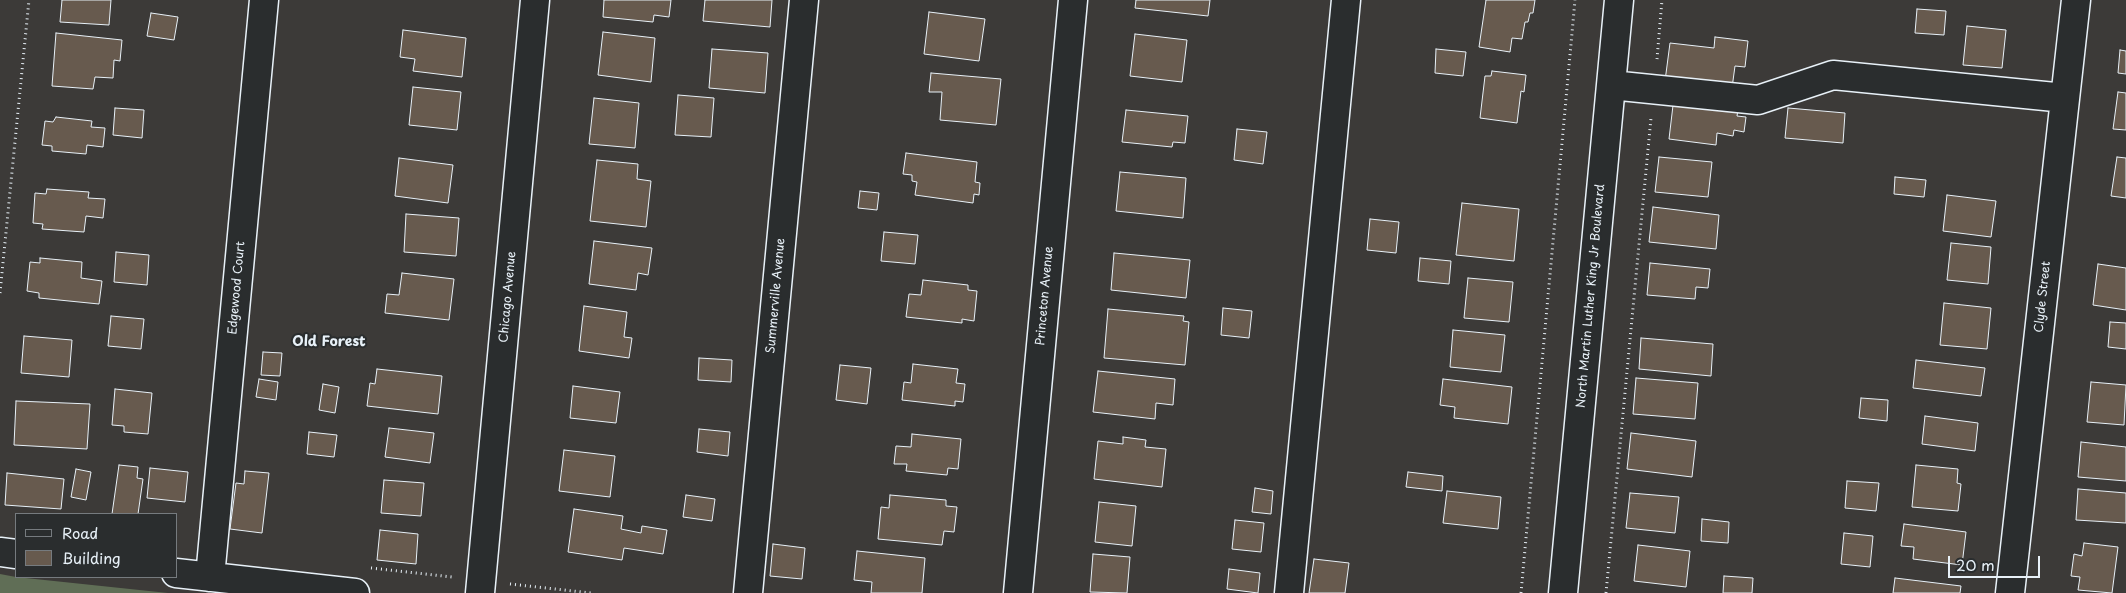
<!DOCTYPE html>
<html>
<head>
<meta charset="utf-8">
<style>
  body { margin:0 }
  #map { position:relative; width:2126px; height:593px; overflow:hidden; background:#3c3a38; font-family:"Playpen Sans",sans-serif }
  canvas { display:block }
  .legend { position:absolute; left:15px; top:513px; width:162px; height:65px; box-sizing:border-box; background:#2a2d2e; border:1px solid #767b7f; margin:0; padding:6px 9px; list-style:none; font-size:15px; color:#e8f1f8 }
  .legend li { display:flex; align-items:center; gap:10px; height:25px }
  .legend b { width:25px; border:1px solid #767b7f }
  .scale { position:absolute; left:1948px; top:556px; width:92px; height:22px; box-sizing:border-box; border:2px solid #e8f1f8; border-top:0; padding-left:6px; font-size:15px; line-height:18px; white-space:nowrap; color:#e8f1f8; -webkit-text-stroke:4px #2a2d2e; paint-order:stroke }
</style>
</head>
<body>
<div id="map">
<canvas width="2126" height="593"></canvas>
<ul class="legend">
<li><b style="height:6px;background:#2a2d2e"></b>Road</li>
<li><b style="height:14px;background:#675a4e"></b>Building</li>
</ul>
<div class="scale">20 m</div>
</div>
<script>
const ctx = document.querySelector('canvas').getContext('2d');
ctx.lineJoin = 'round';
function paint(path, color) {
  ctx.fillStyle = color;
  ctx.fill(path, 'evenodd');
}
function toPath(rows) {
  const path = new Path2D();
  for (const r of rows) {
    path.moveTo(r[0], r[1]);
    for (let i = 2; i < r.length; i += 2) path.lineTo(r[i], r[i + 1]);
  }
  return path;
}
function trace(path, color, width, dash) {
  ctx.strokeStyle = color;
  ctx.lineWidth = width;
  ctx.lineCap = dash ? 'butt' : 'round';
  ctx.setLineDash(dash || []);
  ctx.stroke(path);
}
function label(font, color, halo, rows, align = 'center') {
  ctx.font = font + ' "Playpen Sans",sans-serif';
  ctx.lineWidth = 4;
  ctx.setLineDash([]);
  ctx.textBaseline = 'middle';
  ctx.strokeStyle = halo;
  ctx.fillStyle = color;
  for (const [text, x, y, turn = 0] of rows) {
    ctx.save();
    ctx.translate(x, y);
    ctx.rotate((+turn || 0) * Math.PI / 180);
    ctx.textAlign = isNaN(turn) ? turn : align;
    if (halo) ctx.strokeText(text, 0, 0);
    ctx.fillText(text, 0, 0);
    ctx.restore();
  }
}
const green = toPath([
  [0,574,16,577,168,593,0,593]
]);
const building = toPath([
  [62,0,111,0,109,25,60,22,62,0],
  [604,0,671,0,669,17,654,15,653,22,603,17,604,0],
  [705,0,772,0,770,27,703,21,705,0],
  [1136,0,1210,0,1208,16,1135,8,1136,0],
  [1486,0,1535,0,1533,13,1530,13,1528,22,1525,22,1522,39,1512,38,1510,52,1479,47,1486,0],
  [1917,9,1946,11,1944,35,1915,33,1917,9],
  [929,12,985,19,979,61,924,54,929,12],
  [151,13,178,17,174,40,147,36,151,13],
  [1967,26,2006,30,2002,68,1963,65,1967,26],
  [403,30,466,38,462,77,413,71,415,59,400,57,403,30],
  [603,32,655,38,651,82,598,75,603,32],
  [56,33,122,40,120,61,114,60,113,78,95,77,93,89,52,86,56,33],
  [1135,34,1187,40,1182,82,1130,76,1135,34],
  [1715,37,1748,41,1745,67,1735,66,1732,88,1665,81,1670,43,1714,48,1715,37],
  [712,49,768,53,765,93,709,88,712,49],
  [1436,49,1466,52,1463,76,1435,73,1436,49],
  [2120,50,2126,51,2126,74,2118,73,2120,50],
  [1492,71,1526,75,1524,92,1521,91,1517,123,1480,118,1485,76,1491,76,1492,71],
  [931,73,1001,79,996,125,940,120,942,92,929,92,931,73],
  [413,87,461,92,457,130,409,125,413,87],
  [2118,92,2126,93,2126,130,2113,129,2118,92],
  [678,95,714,98,711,137,675,135,678,95],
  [1674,97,1738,110,1737,116,1746,117,1744,132,1734,130,1733,136,1717,133,1716,145,1669,139,1674,97],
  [594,98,639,103,635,148,589,144,594,98],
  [115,108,144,110,142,138,113,135,115,108],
  [1788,108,1845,113,1843,143,1785,138,1788,108],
  [1126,110,1188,116,1185,143,1173,142,1172,147,1122,142,1126,110],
  [56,117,92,121,91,127,105,128,103,147,87,145,86,154,52,151,52,146,42,145,45,121,53,122,56,117],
  [1237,129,1267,132,1263,164,1234,160,1237,129],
  [906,153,977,162,975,182,980,183,979,195,974,194,973,203,915,195,917,182,912,181,912,175,903,174,906,153],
  [1659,157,1712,162,1708,197,1655,192,1659,157],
  [2117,157,2126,158,2126,198,2111,196,2117,157],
  [399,158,453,165,448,203,395,196,399,158],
  [597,160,638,164,637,179,651,181,646,227,590,221,597,160],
  [1120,172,1186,178,1183,218,1116,211,1120,172],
  [1895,177,1926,180,1924,197,1894,194,1895,177],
  [47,189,89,192,88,198,105,199,103,218,86,216,84,232,42,229,43,224,33,223,35,193,46,194,47,189],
  [860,191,879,193,877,210,858,208,860,191],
  [1947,195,1996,201,1991,237,1943,231,1947,195],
  [1462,203,1519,209,1514,261,1456,255,1462,203],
  [1653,207,1719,215,1716,249,1649,242,1653,207],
  [406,214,459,218,456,256,404,252,406,214],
  [1370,219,1399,222,1396,253,1367,250,1370,219],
  [884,232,918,235,915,264,881,261,884,232],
  [594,241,652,248,648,275,638,273,636,290,589,284,594,241],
  [1951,243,1991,247,1988,284,1947,280,1951,243],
  [116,252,149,255,147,285,114,282,116,252],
  [1114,253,1190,260,1186,298,1111,290,1114,253],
  [40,258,82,262,81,278,102,281,99,304,39,298,39,293,27,291,30,262,40,263,40,258],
  [1420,258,1451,261,1449,284,1418,281,1420,258],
  [1650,263,1710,269,1708,288,1696,287,1695,299,1647,295,1650,263],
  [2098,264,2126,268,2126,310,2093,305,2098,264],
  [402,273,454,279,449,320,385,313,387,294,399,295,402,273],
  [1468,278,1513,282,1509,322,1464,318,1468,278],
  [923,280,968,285,968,290,977,291,974,321,962,319,962,323,906,317,909,294,921,295,923,280],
  [1944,303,1991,308,1987,349,1940,345,1944,303],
  [584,306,627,312,624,337,632,338,629,358,579,351,584,306],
  [1223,308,1252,311,1249,338,1221,335,1223,308],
  [1108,309,1184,316,1183,321,1189,322,1185,365,1104,358,1108,309],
  [111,316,144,319,141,349,108,346,111,316],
  [2110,322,2126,323,2126,349,2108,347,2110,322],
  [1453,330,1505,335,1501,372,1450,367,1453,330],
  [24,336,72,340,69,377,21,373,24,336],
  [1641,338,1713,344,1711,376,1639,369,1641,338],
  [263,352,282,353,280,376,261,375,263,352],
  [699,358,732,360,731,382,698,380,699,358],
  [1916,360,1985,368,1981,396,1913,388,1916,360],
  [913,364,958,369,956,383,965,384,963,402,955,401,955,406,902,400,904,382,911,383,913,364],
  [840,365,871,368,867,404,836,400,840,365],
  [377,369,442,376,438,414,367,406,370,383,375,384,377,369],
  [1098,371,1175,379,1173,405,1156,403,1155,419,1093,412,1098,371],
  [1636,378,1698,383,1695,419,1633,414,1636,378],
  [259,379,278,382,276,400,256,397,259,379],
  [1443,379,1512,387,1508,424,1454,418,1455,407,1440,405,1443,379],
  [2091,382,2126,385,2124,425,2087,422,2091,382],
  [323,384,339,387,335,413,319,410,323,384],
  [573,386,620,392,616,423,570,418,573,386],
  [115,389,152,393,148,434,124,432,124,426,112,425,115,389],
  [1861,398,1888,400,1887,421,1859,418,1861,398],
  [16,401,90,404,87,449,14,445,16,401],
  [1925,416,1978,423,1975,451,1922,444,1925,416],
  [389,428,434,433,430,463,385,457,389,428],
  [699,429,730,432,728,456,697,452,699,429],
  [309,432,337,435,334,457,307,454,309,432],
  [1631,433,1696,441,1692,477,1627,469,1631,433],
  [912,434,961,439,958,469,948,468,947,475,906,471,907,464,894,464,896,446,911,447,912,434],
  [1123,437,1146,440,1145,447,1166,449,1162,487,1094,479,1098,441,1123,444,1123,437],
  [2081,442,2126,447,2126,481,2078,477,2081,442],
  [564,450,615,456,610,497,559,491,564,450],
  [119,465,138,467,137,478,143,479,138,514,112,514,119,465],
  [1916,465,1958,469,1957,483,1961,484,1958,511,1912,507,1916,465],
  [150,468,188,472,185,502,147,498,150,468],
  [76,469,91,472,86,500,71,497,76,469],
  [245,471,269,473,262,533,230,529,236,483,244,484,245,471],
  [1408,472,1443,476,1442,491,1406,487,1408,472],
  [7,473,64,479,61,509,5,505,7,473],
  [384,480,424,483,421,516,381,513,384,480],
  [1847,481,1879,483,1876,511,1845,508,1847,481],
  [1255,488,1273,491,1271,514,1252,512,1255,488],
  [2078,489,2126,493,2126,523,2076,520,2078,489],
  [1447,491,1501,497,1498,529,1443,523,1447,491],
  [1630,493,1679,497,1675,533,1626,528,1630,493],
  [686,495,715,499,712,521,683,517,686,495],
  [890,495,946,500,946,506,957,507,954,532,944,531,942,545,878,539,881,507,889,508,890,495],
  [1099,502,1136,506,1132,546,1095,542,1099,502],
  [574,509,623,516,621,529,641,533,642,526,667,530,663,554,624,548,622,560,568,552,574,509],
  [1702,519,1729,522,1728,543,1701,541,1702,519],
  [1235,520,1264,523,1261,552,1232,549,1235,520],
  [1904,524,1966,532,1962,565,1913,559,1914,547,1901,546,1904,524],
  [380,530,418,534,416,564,377,560,380,530],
  [1844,533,1873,536,1870,567,1841,564,1844,533],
  [2084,543,2118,547,2112,593,2078,590,2080,577,2071,576,2074,554,2082,556,2084,543],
  [773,544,805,548,802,579,770,576,773,544],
  [1638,545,1690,551,1686,587,1634,581,1638,545],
  [857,551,925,558,922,593,871,593,872,582,854,580,857,551],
  [1093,554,1130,557,1127,593,1090,592,1093,554],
  [1314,559,1349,563,1345,593,1309,593,1314,559],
  [1229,569,1260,573,1258,593,1227,589,1229,569],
  [1724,576,1753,578,1752,593,1723,593,1724,576],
  [1895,578,1961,586,1960,593,1893,593,1895,578]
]);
const path = toPath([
  [1657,59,1662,0],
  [0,293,29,0],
  [371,568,452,577],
  [510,584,591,593],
  [1521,593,1575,0],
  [1606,593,1651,118]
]);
const minor = toPath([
  [1611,85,1758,100,1833,75,2065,98],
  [0,552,16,554],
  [176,573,355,593],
  [210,577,264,0],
  [480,593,535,0],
  [748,593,804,0],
  [1018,593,1073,0],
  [1289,593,1346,0],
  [1563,593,1619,0],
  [2010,593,2076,0]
]);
const streetNames = [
  ["Edgewood Court",237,288,-85],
  ["Summerville Avenue",776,296,-85],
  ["Princeton Avenue",1045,296,-85],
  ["North Martin Luther King Jr Boulevard",1591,296,-85],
  ["Chicago Avenue",508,297,-85],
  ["Clyde Street",2043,297,-84]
];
const neighbourhoodNames = [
  ["Old Forest",329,342]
];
paint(green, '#606e56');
paint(building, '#675a4e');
trace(building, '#e8f1f8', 1);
trace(minor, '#e8f1f8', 31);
trace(path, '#e8f1f8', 3, [1, 4]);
trace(minor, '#2a2d2e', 28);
label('12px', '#e8f1f8', '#2a2d2e', streetNames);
label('bold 14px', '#e8f1f8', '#2a2d2e', neighbourhoodNames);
</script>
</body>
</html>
